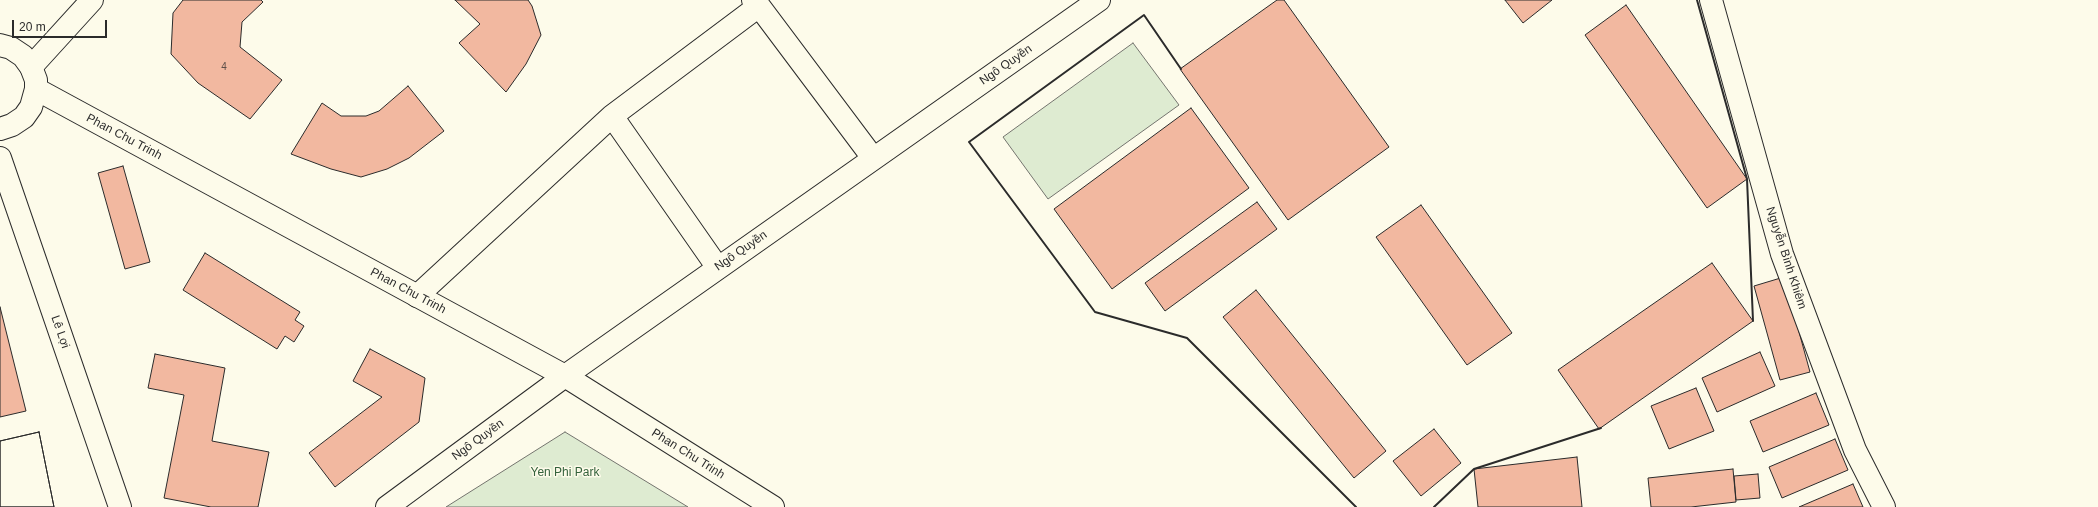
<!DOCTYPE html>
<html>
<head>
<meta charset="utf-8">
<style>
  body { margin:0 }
  #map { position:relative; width:2098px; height:507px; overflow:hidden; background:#fdfbea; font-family:Helvetica,sans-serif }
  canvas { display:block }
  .scale { position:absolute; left:12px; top:20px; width:95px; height:18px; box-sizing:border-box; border:2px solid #2b2b2b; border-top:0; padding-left:5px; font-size:12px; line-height:14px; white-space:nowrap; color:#2b2b2b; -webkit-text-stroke:3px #fdfbea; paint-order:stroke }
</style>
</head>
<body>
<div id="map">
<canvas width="2098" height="507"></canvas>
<div class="scale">20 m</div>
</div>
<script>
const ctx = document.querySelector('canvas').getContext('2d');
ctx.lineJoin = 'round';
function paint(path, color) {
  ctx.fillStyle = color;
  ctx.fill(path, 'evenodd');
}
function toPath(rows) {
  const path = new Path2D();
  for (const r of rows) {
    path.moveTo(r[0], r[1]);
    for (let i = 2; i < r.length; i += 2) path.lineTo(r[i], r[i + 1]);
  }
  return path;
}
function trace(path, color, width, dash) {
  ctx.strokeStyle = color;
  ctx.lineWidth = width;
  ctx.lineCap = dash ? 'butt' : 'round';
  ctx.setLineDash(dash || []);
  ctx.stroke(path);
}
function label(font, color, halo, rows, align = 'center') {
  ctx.font = font + ' Helvetica,sans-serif';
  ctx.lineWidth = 3;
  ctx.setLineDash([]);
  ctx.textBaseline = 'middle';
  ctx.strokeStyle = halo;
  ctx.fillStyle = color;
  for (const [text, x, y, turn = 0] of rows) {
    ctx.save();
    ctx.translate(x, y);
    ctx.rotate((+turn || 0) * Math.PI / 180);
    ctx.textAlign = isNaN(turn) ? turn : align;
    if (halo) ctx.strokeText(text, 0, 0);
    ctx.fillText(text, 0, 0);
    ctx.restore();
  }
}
const green = toPath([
  [1133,43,1179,105,1048,199,1003,137,1133,43],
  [565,432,688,507,446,507,565,432]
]);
const building = toPath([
  [183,0,261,0,263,2,242,22,240,47,282,80,250,119,198,83,171,54,173,13,183,0],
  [455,0,528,0,532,6,541,35,526,64,506,92,459,43,480,24,455,0],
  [1277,0,1284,0,1389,147,1288,220,1180,69,1277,0],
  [1505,0,1552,0,1523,23,1505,0],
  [1626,5,1747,179,1707,208,1585,35,1626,5],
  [408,86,444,131,409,158,387,169,361,177,331,169,291,154,322,103,341,116,366,116,379,111,408,86],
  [1191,108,1249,188,1112,289,1054,209,1191,108],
  [123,166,150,262,125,269,98,173,123,166],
  [1257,202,1277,229,1165,311,1145,283,1257,202],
  [1421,205,1512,333,1467,365,1376,237,1421,205],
  [205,253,300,312,295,320,304,326,294,342,285,336,277,349,183,290,205,253],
  [1712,263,1753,321,1599,429,1558,370,1712,263],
  [1784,277,1810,372,1780,380,1754,286,1784,277],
  [1256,290,1386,451,1354,478,1223,317,1256,290],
  [0,307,26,411,0,417,0,307],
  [370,349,425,378,419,422,335,487,309,453,382,397,353,381,370,349],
  [1760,352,1775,386,1717,412,1702,378,1760,352],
  [155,354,225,368,212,441,269,452,258,507,211,507,164,498,184,395,148,388,155,354],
  [1696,388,1714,431,1669,449,1651,406,1696,388],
  [1816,393,1829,425,1763,452,1750,421,1816,393],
  [1434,429,1461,463,1421,496,1393,461,1434,429],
  [39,432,54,507,0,507,0,441,39,432],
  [39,432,54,507,0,507,0,441,39,432],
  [1835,439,1848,470,1782,498,1769,467,1835,439],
  [1577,457,1582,507,1478,507,1474,469,1577,457],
  [1733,469,1736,502,1691,507,1651,507,1648,478,1733,469],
  [1758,474,1760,498,1736,500,1734,476,1758,474],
  [1853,484,1863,507,1799,507,1853,484]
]);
const minor = toPath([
  [1711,0,1782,254,1855,450,1884,507],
  [759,6,873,158],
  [31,67,92,0],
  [612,116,718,268],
  [417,296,612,116,759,6,753,0],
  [565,376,1099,0]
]);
const tertiary = toPath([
  [0,45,11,48,23,56,31,67,36,80,36,89,31,107,24,117,12,125,0,129],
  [36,89,565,376,773,507],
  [0,158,120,507],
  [387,507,565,376]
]);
const wall = toPath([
  [1697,0,1747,179,1753,321],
  [1181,69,1144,15,969,142,1095,312,1187,338,1356,507],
  [1434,507,1474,469,1601,428]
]);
const numberNames = [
  ["4",224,67]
];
const streetNames = [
  ["Ngô Quyền",1006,65,-35],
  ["Phan Chu Trinh",124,137,28],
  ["Ngô Quyền",741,251,-35],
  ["Nguyễn Bình Khiêm",1786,258,72],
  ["Phan Chu Trinh",408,291,28],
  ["Lê Lợi",60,332,71],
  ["Ngô Quyền",478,440,-36],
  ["Phan Chu Trinh",688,454,32]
];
const parkNames = [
  ["Yen Phi Park",565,473]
];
paint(green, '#deebd1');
trace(green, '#74746e', 1);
paint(building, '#f2b8a0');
trace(building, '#2b2b2b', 1);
trace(minor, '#2b2b2b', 24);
trace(tertiary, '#2b2b2b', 24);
trace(minor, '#fdfbea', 22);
trace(tertiary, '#fdfbea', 22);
trace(wall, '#2b2b2b', 2);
label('10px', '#5d4e48', null, numberNames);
label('12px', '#2b2b2b', '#fdfbea', streetNames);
label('12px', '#34623c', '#fdfbea', parkNames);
</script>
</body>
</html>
